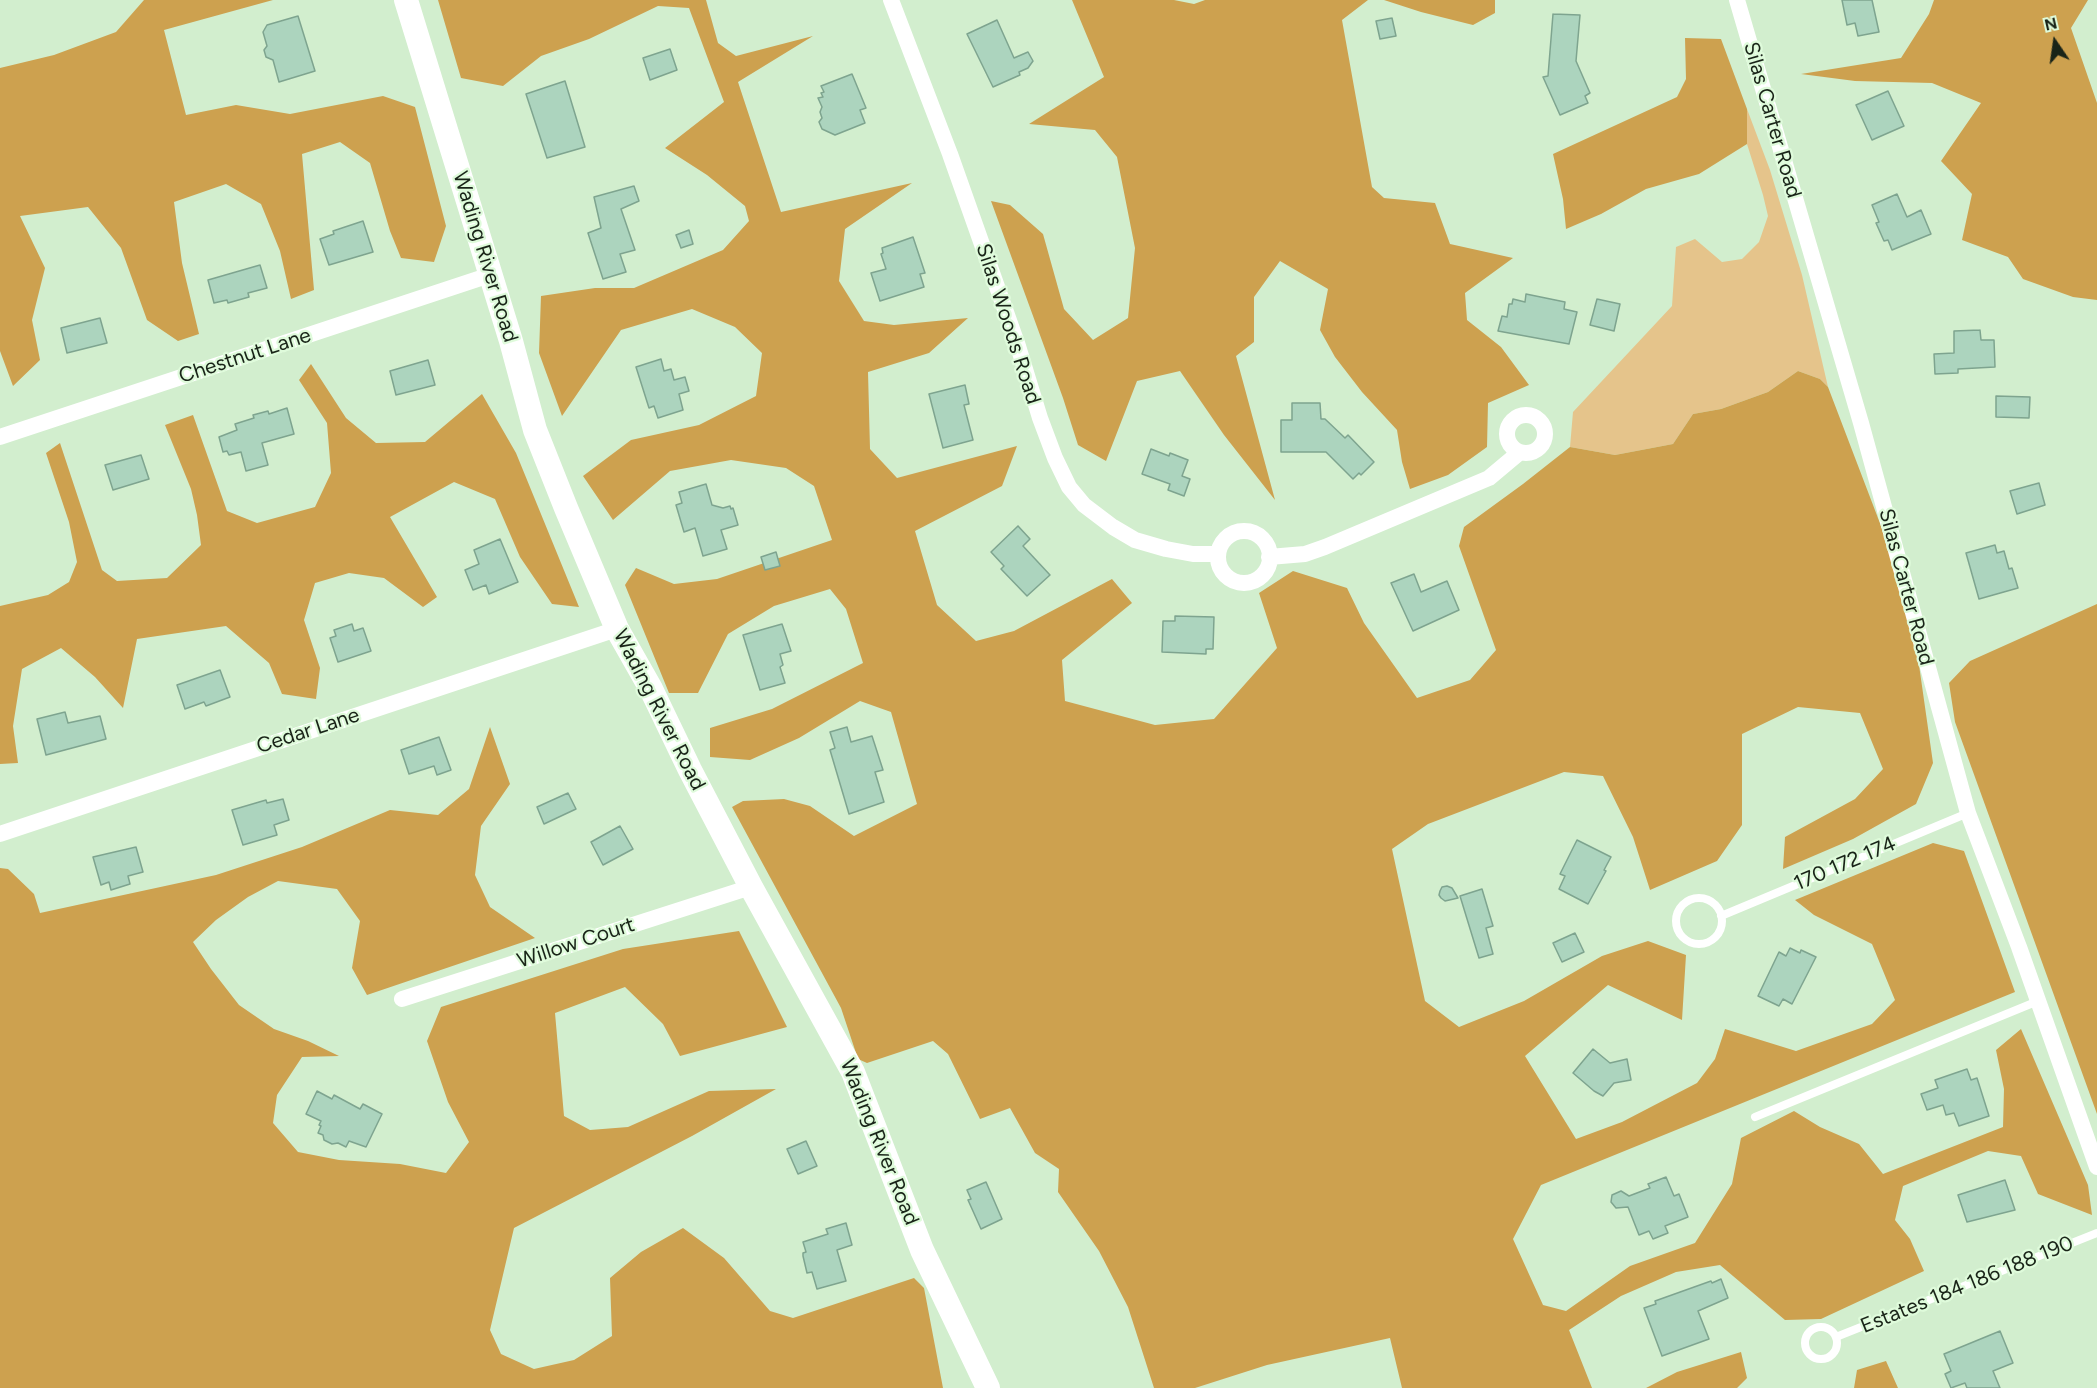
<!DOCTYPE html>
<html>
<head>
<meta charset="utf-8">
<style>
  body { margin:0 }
  #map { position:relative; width:2097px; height:1388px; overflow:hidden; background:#d2eece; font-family:Figtree,sans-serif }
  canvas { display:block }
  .north { position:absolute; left:2025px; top:12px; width:60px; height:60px; -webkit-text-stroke:4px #dffbdb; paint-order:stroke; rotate:347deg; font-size:16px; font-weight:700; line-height:24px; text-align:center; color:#192418 }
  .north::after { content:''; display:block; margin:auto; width:21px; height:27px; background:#192418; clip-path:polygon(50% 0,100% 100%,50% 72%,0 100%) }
</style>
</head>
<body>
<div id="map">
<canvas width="2097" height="1388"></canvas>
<div class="north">N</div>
</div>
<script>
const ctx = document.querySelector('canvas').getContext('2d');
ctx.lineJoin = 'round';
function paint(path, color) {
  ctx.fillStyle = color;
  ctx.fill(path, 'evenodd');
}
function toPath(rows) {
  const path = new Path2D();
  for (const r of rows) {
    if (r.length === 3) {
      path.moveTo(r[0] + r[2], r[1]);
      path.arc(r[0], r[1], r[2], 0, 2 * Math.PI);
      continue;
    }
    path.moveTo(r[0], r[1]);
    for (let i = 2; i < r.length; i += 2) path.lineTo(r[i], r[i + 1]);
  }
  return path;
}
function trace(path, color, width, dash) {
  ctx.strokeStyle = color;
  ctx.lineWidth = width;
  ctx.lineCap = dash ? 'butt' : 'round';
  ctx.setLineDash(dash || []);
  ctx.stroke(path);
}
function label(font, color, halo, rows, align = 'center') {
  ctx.font = font + ' Figtree,sans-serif';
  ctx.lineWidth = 4.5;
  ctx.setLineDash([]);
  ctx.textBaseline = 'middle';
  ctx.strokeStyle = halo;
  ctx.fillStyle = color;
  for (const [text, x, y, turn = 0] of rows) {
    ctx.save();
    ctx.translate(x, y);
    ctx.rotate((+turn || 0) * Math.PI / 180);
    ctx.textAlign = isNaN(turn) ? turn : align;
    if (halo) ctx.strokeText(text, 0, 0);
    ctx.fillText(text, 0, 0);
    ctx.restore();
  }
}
const green = toPath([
  [1747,109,1770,170,1802,275,1828,387,1820,379,1798,371,1768,392,1721,409,1693,414,1673,444,1615,455,1570,447,1573,412,1672,306,1676,247,1695,239,1722,262,1742,259,1759,242,1768,216,1763,195,1747,144]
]);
const forest = toPath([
  [144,0,273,0,164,30,186,115,236,105,290,114,383,96,415,107,446,226,434,262,401,258,390,231,370,163,340,142,302,154,314,290,291,299,280,251,261,204,226,184,174,202,182,263,199,334,178,341,147,320,121,248,88,207,20,216,45,268,32,320,40,360,13,386,0,351,0,68,54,55,116,32],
  [438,0,706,0,718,43,736,56,813,36,738,82,781,212,912,183,845,229,839,281,864,321,894,325,968,318,929,353,868,372,870,449,897,478,1017,446,1002,486,915,531,937,605,976,641,1014,631,1112,579,1132,603,1062,660,1065,701,1155,725,1214,719,1277,648,1259,593,1293,571,1347,588,1364,623,1417,698,1470,680,1496,650,1459,546,1464,527,1523,484,1570,447,1615,455,1673,444,1693,414,1721,409,1768,392,1798,371,1820,379,1828,387,1910,602,1933,763,1916,804,1853,839,1783,869,1785,837,1855,799,1883,769,1860,713,1798,707,1742,734,1742,825,1717,861,1650,890,1633,837,1603,776,1564,772,1428,824,1392,849,1425,1001,1459,1027,1524,1001,1602,956,1648,941,1686,955,1682,1020,1608,985,1525,1056,1576,1139,1622,1122,1697,1083,1715,1059,1725,1029,1796,1051,1872,1024,1895,1000,1872,944,1814,915,1795,900,1933,843,1964,851,2015,992,1541,1185,1513,1239,1543,1305,1566,1311,1630,1266,1695,1243,1732,1184,1741,1138,1794,1111,1820,1127,1859,1144,1883,1174,2003,1127,2004,1089,1996,1050,2021,1029,2088,1185,2092,1215,2038,1194,2021,1156,1988,1151,1903,1186,1895,1220,1910,1239,1924,1271,1821,1319,1785,1320,1720,1265,1676,1272,1621,1296,1569,1330,1592,1388,1402,1388,1390,1338,1267,1365,1195,1388,1154,1388,1128,1307,1099,1251,1058,1192,1059,1169,1035,1153,1010,1108,980,1119,948,1054,933,1041,867,1063,858,1059,841,1008,732,807,743,801,784,799,810,806,854,836,917,804,891,712,860,701,799,738,750,760,710,757,710,728,772,709,863,663,846,609,830,589,774,606,728,634,698,693,669,693,625,585,636,568,674,584,717,579,832,540,814,486,786,468,731,460,670,471,613,520,583,476,631,440,699,425,756,396,762,353,735,327,692,309,621,330,562,416,539,353,541,296,595,288,634,288,723,250,749,221,745,206,707,175,665,148,724,102,689,8,658,6,589,39,541,56,503,86,461,78],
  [1072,0,1174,0,1194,4,1205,0,1368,0,1342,20,1372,187,1384,198,1435,203,1450,244,1513,258,1465,293,1467,320,1501,347,1529,385,1488,403,1487,447,1448,475,1410,489,1402,462,1397,430,1362,392,1335,357,1320,330,1328,289,1280,261,1254,297,1254,342,1236,356,1275,500,1224,435,1180,371,1137,381,1106,461,1078,445,1063,398,991,201,1010,205,1043,234,1064,309,1093,340,1128,318,1135,248,1117,157,1095,130,1029,124,1104,77],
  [1384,0,1495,0,1495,13,1473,25,1421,12],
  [1934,0,2088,0,2071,28,2097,103,2097,300,2073,297,2023,279,2008,257,1962,240,1972,194,1941,161,1981,103,1932,83,1855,81,1801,74,1901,58,1929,14],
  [1685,38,1721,39,1747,109,1747,144,1699,174,1646,189,1601,214,1566,229,1563,199,1553,154,1677,97,1686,79],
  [311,364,346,418,376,443,425,442,482,394,516,453,579,607,552,604,520,557,495,499,454,482,390,517,437,597,423,607,384,578,349,573,315,583,304,620,320,668,316,699,282,694,269,663,226,626,137,639,123,708,95,677,61,648,22,669,13,726,18,763,0,764,0,606,48,595,69,582,77,562,69,522,46,453,60,443,102,570,117,581,167,578,201,545,197,515,191,489,165,425,193,415,227,511,257,523,315,507,331,473,327,423,299,380],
  [2097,604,2097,1114,1955,722,1949,683,1970,661],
  [490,727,510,784,481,826,475,875,490,907,535,938,367,995,352,968,360,921,337,889,278,881,248,897,216,920,193,942,211,969,239,1005,274,1029,308,1041,339,1056,302,1057,277,1095,273,1123,298,1152,339,1160,400,1164,446,1173,469,1142,448,1102,427,1041,441,1007,623,949,739,931,787,1027,680,1056,663,1024,625,987,555,1013,564,1116,590,1130,628,1127,709,1091,776,1089,692,1136,514,1228,490,1330,501,1354,534,1369,574,1360,612,1336,610,1278,641,1252,683,1228,724,1258,770,1311,793,1318,914,1278,924,1288,943,1388,0,1388,0,868,8,869,34,894,40,913,216,875,302,847,390,810,438,815,469,789],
  [1741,1352,1747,1378,1737,1388,1646,1388,1677,1372],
  [1886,1361,1898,1388,1854,1388,1857,1370]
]);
const building = toPath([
  [1842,0,1872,0,1879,32,1858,36,1855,23,1847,25,1842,0],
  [1553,14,1580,15,1576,61,1590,93,1585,96,1588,103,1560,115,1543,77,1548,76,1553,14],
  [298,16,315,71,279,82,273,60,266,57,264,50,267,46,263,32,267,25,298,16],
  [1392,18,1396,36,1380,39,1376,21,1392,18],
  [997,20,1014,58,1028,52,1033,61,1028,68,1019,72,1020,75,993,87,967,34,997,20],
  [670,49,677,70,650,80,643,58,670,49],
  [852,74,866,108,860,110,865,123,835,135,822,129,819,122,822,118,820,112,822,107,818,98,823,97,821,93,824,92,821,86,852,74],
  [565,81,585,147,547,158,526,94,565,81],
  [1888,91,1904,126,1872,140,1856,105,1888,91],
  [634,186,639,201,621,209,635,250,620,254,626,272,603,279,588,233,601,228,594,197,634,186],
  [1897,194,1907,217,1921,210,1931,234,1892,250,1888,240,1884,241,1876,223,1879,222,1872,205,1897,194],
  [363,221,373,252,329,265,320,239,334,234,333,231,363,221],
  [689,230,693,244,681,248,676,235,689,230],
  [913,237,925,273,920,274,924,287,880,301,871,273,886,269,881,254,883,253,882,248,913,237],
  [260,265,267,288,248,293,249,297,228,303,227,300,214,303,208,280,260,265],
  [1526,294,1565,302,1564,309,1577,312,1569,344,1498,331,1502,316,1507,317,1509,304,1512,304,1513,299,1525,302,1526,294],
  [1597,299,1620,304,1614,331,1590,325,1597,299],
  [100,318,107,343,67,353,61,328,100,318],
  [1980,330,1981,340,1994,340,1995,367,1958,369,1958,373,1935,374,1934,354,1954,353,1954,331,1980,330],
  [661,359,664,371,671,369,674,380,685,377,689,391,679,394,683,410,658,418,654,406,649,408,636,367,661,359],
  [428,360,435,385,396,395,390,371,428,360],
  [965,385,969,404,964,405,973,440,943,448,929,394,965,385],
  [1996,396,2030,397,2029,418,1996,417,1996,396],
  [1292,403,1320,403,1321,419,1325,419,1345,438,1348,435,1374,462,1361,475,1359,473,1353,479,1326,452,1281,452,1281,420,1292,420,1292,403],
  [287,408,294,434,262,443,268,465,246,471,241,452,229,455,227,451,223,452,219,437,237,430,235,424,254,418,253,415,268,411,269,414,287,408],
  [1151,449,1169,456,1170,453,1188,460,1182,476,1190,479,1184,496,1168,490,1170,484,1142,474,1151,449],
  [141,455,149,479,113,490,105,465,141,455],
  [2039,483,2045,505,2017,514,2010,491,2039,483],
  [706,484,712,505,723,508,730,506,731,509,733,508,738,525,721,530,727,549,703,556,695,528,684,532,676,505,682,503,679,492,706,484],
  [1018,526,1030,539,1023,546,1050,575,1027,596,1001,569,1004,566,991,552,1018,526],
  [500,539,518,582,489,594,486,585,473,590,465,570,479,564,474,550,500,539],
  [1995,545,1997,553,2004,551,2009,569,2012,568,2018,588,1979,599,1966,553,1995,545],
  [776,552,780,566,765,570,761,557,776,552],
  [1414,574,1421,592,1447,581,1459,610,1413,631,1391,583,1414,574],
  [1175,616,1214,617,1213,649,1206,649,1206,654,1162,652,1163,621,1175,621,1175,616],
  [352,624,354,631,363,628,371,651,338,662,330,638,336,636,334,630,352,624],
  [782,624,791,651,780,654,783,665,780,667,785,683,760,690,743,635,782,624],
  [220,670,230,697,206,706,204,702,185,709,177,685,220,670],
  [65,712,68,723,100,716,106,739,46,755,37,719,65,712],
  [847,727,851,742,872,736,883,770,875,772,884,802,849,814,830,750,835,748,830,732,847,727],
  [439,737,451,770,437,775,434,766,409,774,401,750,439,737],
  [568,793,576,809,544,824,537,807,568,793],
  [283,799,289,820,274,825,277,835,243,845,232,810,266,800,267,803,283,799],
  [620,826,633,849,603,865,591,842,620,826],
  [1577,840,1611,857,1604,870,1606,871,1588,904,1559,889,1565,876,1560,874,1577,840],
  [136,847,143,872,128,876,130,884,111,890,109,882,101,885,93,857,136,847],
  [1447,886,1452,888,1458,898,1445,901,1441,898,1439,895,1440,891,1442,887,1447,886],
  [1482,889,1493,926,1486,928,1493,954,1479,958,1460,896,1482,889],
  [1575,933,1584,952,1562,962,1553,943,1575,933],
  [1790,948,1800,953,1801,950,1816,957,1792,1004,1783,999,1779,1006,1758,996,1779,952,1786,956,1790,948],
  [1593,1049,1610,1063,1627,1059,1631,1080,1614,1083,1603,1096,1594,1091,1573,1073,1593,1049],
  [1967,1069,1971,1080,1977,1078,1989,1116,1959,1126,1954,1113,1946,1115,1943,1105,1927,1110,1921,1094,1938,1088,1935,1080,1967,1069],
  [317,1091,332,1099,334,1095,360,1109,363,1104,382,1114,366,1147,349,1141,346,1147,338,1143,332,1144,324,1140,323,1135,318,1133,321,1126,319,1125,321,1121,306,1114,317,1091],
  [806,1141,817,1166,798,1174,787,1149,806,1141],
  [1666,1177,1674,1196,1679,1194,1688,1217,1665,1226,1668,1233,1653,1239,1649,1231,1639,1235,1628,1207,1616,1208,1611,1202,1612,1195,1621,1191,1629,1196,1650,1188,1648,1184,1666,1177],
  [2005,1180,2015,1210,1967,1222,1958,1195,2005,1180],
  [986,1182,1002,1219,981,1229,968,1200,971,1199,967,1190,986,1182],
  [846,1223,852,1245,837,1250,846,1281,817,1289,812,1272,807,1273,803,1256,803,1253,806,1252,803,1242,828,1234,826,1229,846,1223],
  [1721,1279,1728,1298,1698,1311,1709,1339,1662,1356,1644,1308,1656,1304,1655,1301,1711,1281,1712,1283,1721,1279],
  [2000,1331,2013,1363,1993,1371,2000,1388,1967,1388,1965,1383,1951,1388,1945,1374,1951,1371,1944,1354,2000,1331]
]);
const service = toPath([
  [1699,921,23],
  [1721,916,1968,813],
  [1755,1117,2038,1001],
  [1821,1343,16],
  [1836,1337,2097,1233]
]);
const minor = toPath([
  [891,0,950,154,1018,346,1040,418,1055,458,1069,487,1084,505,1113,527,1135,540,1166,549,1193,554,1218,554],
  [1737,0,1861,423,1968,813,2019,947,2097,1167],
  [1526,434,19],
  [0,437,490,275],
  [1244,557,26],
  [1269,557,1305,554,1325,547,1489,478,1520,452],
  [0,834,617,629],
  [402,999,751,887]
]);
const secondary = toPath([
  [406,0,511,341,535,430,566,508,617,629,651,689,690,770,751,887,853,1072,922,1250,988,1388]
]);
const streetNames = [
  ["Silas Carter Road",1772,120,74],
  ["Wading River Road",485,257,73],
  ["Silas Woods Road",1008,324,72],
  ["Chestnut Lane",245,356,-18],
  ["Silas Carter Road",1906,587,75],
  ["Wading River Road",659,710,63],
  ["Cedar Lane",308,731,-18],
  ["170 172 174",1845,864,-23],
  ["Willow Court",576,943,-18],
  ["Wading River Road",879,1142,68],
  ["Estates 184 186 188 190",1967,1285,-22]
];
paint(green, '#e5c48b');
paint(forest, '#cda14f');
paint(building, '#acd4be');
trace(building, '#7ea48f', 1.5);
trace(service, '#fff', 8);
trace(minor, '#fff', 16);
trace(secondary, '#fff', 24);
label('21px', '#192418', '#dffbdb', streetNames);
</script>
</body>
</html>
